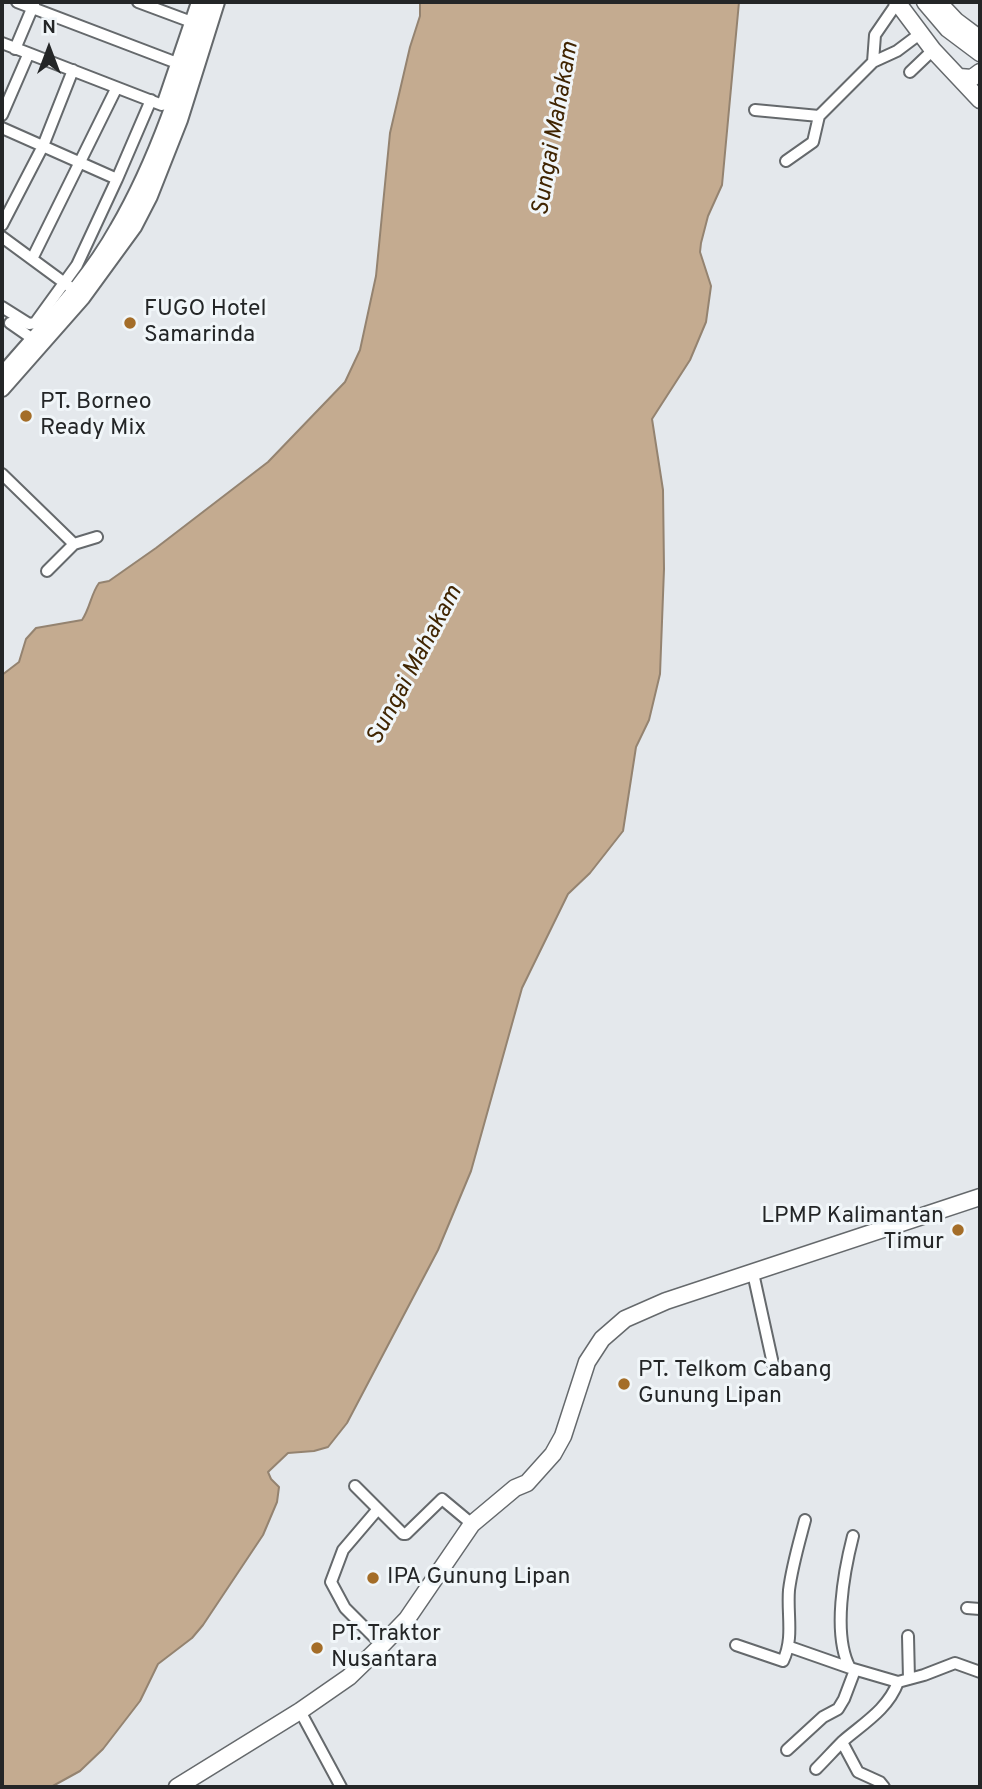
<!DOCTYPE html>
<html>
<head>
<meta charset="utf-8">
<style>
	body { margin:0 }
	#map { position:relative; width:982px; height:1789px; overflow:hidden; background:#e4e8ec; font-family:Overpass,sans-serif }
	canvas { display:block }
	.frame { position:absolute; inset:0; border:4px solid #242627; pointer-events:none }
	.north { position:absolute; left:14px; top:14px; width:70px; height:70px; -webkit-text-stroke:5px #f1f6f9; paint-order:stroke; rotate:0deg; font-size:19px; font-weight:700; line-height:28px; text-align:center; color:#242627 }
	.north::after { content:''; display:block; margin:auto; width:24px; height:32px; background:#242627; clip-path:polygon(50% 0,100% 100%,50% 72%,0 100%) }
</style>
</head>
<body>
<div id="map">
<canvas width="982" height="1789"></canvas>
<div class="frame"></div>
<div class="north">N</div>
</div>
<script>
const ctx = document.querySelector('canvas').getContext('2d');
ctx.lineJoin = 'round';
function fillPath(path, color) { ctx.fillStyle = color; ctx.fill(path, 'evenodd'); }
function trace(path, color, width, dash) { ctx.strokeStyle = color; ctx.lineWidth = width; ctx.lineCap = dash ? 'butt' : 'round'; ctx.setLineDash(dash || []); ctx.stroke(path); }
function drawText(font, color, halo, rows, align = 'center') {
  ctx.font = font + ' Overpass,sans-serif'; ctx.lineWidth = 6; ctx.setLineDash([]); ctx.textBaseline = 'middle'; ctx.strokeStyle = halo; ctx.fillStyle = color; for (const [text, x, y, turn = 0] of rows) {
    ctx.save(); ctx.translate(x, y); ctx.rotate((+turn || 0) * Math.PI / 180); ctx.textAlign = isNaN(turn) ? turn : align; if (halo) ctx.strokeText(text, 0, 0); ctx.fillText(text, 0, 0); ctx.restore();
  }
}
const water = new Path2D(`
	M 420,2 L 739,2 L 722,185 L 708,216 L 701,243 L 700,252 L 711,286 L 706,322 L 690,360 L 652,419 L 663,490 L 664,569 L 660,674 L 649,720 L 636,747 L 623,831 L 590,873 L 568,894 L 522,988 L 471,1171 L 438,1250 L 347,1423 L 328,1447 L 314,1451 L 288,1453 L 268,1472 L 271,1479 L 279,1487 L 277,1502 L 263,1535 L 203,1625 L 192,1638 L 158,1664 L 140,1701 L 103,1749 L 80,1771 L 51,1787 L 2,1787 L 2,675 L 19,662 L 26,639 L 36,628 L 82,620 C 90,608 91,594 99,583 L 109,581 L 156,548 L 268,462 L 345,382 L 360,350 L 376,276 L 390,133 L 410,47 L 420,16 Z`);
fillPath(water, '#c4ab90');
trace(water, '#948370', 2);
const minor = new Path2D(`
	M 17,2 L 177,63
	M 138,2 L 197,24
	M 2,43 L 162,105 L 197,2
	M 15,49 L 34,4
	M 873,62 L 875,35 L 897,3
	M 910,72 L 933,50
	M 755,110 L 819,116 L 813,142 L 786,161
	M 2,115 L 28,55
	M 819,116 L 873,62 L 897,51 L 921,33
	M 2,128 L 117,179 L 77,265 L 35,323 L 29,324 L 2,307
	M 117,179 L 151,100
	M 2,225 L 43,146 L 73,70
	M 2,237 L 70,287
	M 32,259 L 116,89
	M 10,323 L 33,339
	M 2,474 L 74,544
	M 47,571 L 74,544 L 97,537
	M 753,1273 L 773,1364
	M 355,1486 L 403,1534 L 406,1534 L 442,1499 L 472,1524
	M 378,1509 L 343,1550 L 331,1582 L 345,1608 L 382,1645
	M 967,1608 L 980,1609
	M 908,1636 L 909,1679
	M 736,1645 L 783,1661 C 794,1638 787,1615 789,1590 C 792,1566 799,1543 805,1520
	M 790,1647 L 850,1668 L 898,1682 L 924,1675 L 955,1663 L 980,1672
	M 850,1668 C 832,1635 844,1571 853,1536
	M 300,1711 L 341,1787
	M 842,1742 L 858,1772 L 880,1782 L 884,1787
	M 787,1750 L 823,1717 L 838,1709 L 844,1699 L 855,1670
	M 816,1769 C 825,1760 834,1750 843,1741 C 864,1723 888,1709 898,1682`);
const major = new Path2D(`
	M 2,375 C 42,328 87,283 117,229 C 158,159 183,79 207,2
	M 2,389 L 83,297 L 134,227 L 150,196 L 180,120 L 217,2`);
const highway = new Path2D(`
	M 897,2 L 933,50 L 980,100
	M 925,2 L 948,29 L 980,53
	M 938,2 L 956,21 L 980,39
	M 959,77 L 972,78 L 980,72
	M 177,1787 L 300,1711 L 349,1677 L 382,1645 L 407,1619 L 472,1524 L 515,1488 L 527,1483 L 553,1454 L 563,1436 L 587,1362 L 602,1339 L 625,1319 L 666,1301 L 980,1197`);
trace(minor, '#65696c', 14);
trace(major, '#65696c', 18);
trace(highway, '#65696c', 19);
trace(minor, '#fff', 10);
trace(major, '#fff', 14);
trace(highway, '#fff', 16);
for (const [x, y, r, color] of [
	[130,323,7,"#a46d28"],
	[26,416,7,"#a46d28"],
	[958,1230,7,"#a46d28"],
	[624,1384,7,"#a46d28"],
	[373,1578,7,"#a46d28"],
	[317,1648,7,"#a46d28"]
]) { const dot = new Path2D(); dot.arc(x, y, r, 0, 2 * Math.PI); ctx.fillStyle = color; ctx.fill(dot); trace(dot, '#f1f6f9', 2.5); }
drawText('23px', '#242627', '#f1f6f9', [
	["FUGO Hotel",144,310],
	["Samarinda",144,336],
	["PT. Borneo",40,403],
	["Ready Mix",40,429],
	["LPMP Kalimantan",944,1217,"right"],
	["Timur",944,1243,"right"],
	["PT. Telkom Cabang",638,1371],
	["Gunung Lipan",638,1397],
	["IPA Gunung Lipan",387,1578],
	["PT. Traktor",331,1635],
	["Nusantara",331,1661]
], 'left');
drawText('italic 24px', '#402502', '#f1f6f9', [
	["Sungai Mahakam",557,129,-80],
	["Sungai Mahakam",416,666,-62]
]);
</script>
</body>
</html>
